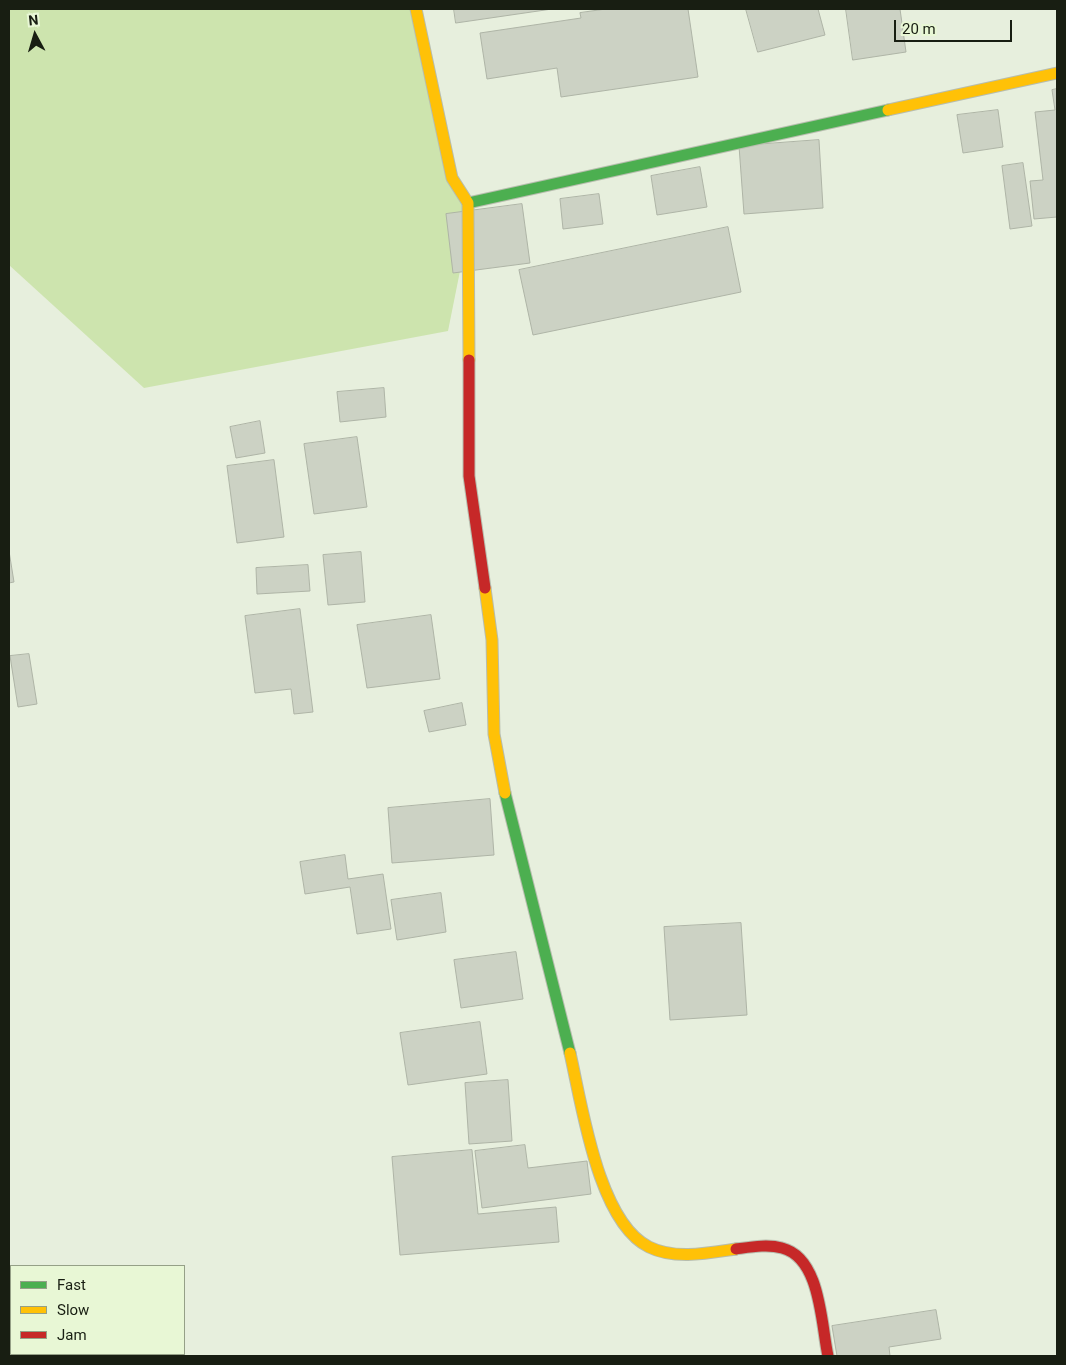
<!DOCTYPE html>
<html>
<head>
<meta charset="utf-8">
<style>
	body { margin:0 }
	#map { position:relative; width:1066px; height:1365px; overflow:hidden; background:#e7efdd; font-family:Roboto,sans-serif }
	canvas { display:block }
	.frame { position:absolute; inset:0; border:10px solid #181e12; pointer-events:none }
	.legend { position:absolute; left:10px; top:1265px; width:175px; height:90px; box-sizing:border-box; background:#e8f7d5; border:1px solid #95a087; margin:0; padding:6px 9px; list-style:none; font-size:15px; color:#181e12 }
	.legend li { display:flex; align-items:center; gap:10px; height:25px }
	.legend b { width:25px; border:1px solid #95a087 }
	.north { position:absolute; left:10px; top:10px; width:50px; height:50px; -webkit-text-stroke:4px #e8f7d5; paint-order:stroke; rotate:354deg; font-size:14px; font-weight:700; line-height:20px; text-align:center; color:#181e12 }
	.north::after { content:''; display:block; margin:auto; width:18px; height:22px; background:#181e12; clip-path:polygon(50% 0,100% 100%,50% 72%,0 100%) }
	.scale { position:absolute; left:894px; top:20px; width:118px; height:22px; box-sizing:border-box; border:2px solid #181e12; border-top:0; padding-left:6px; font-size:15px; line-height:18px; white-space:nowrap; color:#181e12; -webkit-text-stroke:4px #e8f7d5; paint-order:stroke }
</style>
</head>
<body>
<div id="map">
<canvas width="1066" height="1365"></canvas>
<div class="frame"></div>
<ul class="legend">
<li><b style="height:6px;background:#4caf50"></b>Fast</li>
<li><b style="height:6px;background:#ffc107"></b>Slow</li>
<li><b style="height:6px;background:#c62828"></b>Jam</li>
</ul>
<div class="north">N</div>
<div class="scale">20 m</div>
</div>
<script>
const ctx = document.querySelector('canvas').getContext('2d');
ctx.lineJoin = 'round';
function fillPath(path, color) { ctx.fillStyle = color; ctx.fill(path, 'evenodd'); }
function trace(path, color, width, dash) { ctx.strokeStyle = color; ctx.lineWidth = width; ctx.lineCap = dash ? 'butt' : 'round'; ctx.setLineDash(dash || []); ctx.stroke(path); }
fillPath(new Path2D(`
	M 9,9 L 411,9 L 469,226 L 448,331 L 144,388 L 9,265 Z`), '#cde4ae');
const building = new Path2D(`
	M 454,9 L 552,9 L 456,23 Z
	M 606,9 L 688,9 L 698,77 L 561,97 L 557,68 L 487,79 L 480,33 L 581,18 L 580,13 Z
	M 746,9 L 818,9 L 825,35 L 758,52 Z
	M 846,9 L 900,9 L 906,52 L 853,60 Z
	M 1057,89 L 1057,217 L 1034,219 L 1030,181 L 1043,180 L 1035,112 L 1055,110 L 1052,90 Z
	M 998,110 L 1003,147 L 963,153 L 957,115 Z
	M 819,140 L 823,208 L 744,214 L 739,146 Z
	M 1023,163 L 1032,226 L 1010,229 L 1002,166 Z
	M 700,167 L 707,207 L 657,215 L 651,176 Z
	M 599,194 L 603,224 L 563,229 L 560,199 Z
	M 522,204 L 530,263 L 453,273 L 446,214 Z
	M 728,227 L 741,292 L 533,335 L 519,270 Z
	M 384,388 L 386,417 L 340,422 L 337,392 Z
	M 260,421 L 265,453 L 236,458 L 230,427 Z
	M 357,437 L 367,507 L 314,514 L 304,444 Z
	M 274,460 L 284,537 L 237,543 L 227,466 Z
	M 9,551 L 14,582 L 9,583 Z
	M 361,552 L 365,602 L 328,605 L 323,555 Z
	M 308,565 L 310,591 L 257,594 L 256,568 Z
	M 300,609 L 313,712 L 294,714 L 291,689 L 255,693 L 245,616 Z
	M 431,615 L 440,679 L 367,688 L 357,625 Z
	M 29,654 L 37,704 L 18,707 L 10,656 Z
	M 462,703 L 466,725 L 429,732 L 424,711 Z
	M 490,799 L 494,855 L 392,863 L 388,808 Z
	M 345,855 L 348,879 L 383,874 L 391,929 L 357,934 L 350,887 L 305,894 L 300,862 Z
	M 441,893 L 446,932 L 397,940 L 391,900 Z
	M 741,923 L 747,1015 L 670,1020 L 664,927 Z
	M 516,952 L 523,999 L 461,1008 L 454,960 Z
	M 480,1022 L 487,1074 L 408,1085 L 400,1033 Z
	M 508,1080 L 512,1141 L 469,1144 L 465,1083 Z
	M 525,1145 L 528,1168 L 587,1161 L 591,1194 L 482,1208 L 475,1151 Z
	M 472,1150 L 478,1214 L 556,1207 L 559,1242 L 400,1255 L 392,1157 Z
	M 936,1310 L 941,1339 L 889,1347 L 890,1356 L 837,1356 L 832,1326 Z`);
fillPath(building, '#ccd2c4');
trace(building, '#aeb4a6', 1);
const fast = new Path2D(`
	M 468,203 L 888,110
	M 505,793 L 570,1053`);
const slow = new Path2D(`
	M 416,9 L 452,178 L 468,203 L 469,360
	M 888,110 L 1057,73
	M 485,588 L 492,640 L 494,734 L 505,793
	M 570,1053 C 582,1105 598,1222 649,1247 C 675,1260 709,1253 736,1249`);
const jam = new Path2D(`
	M 469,360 L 469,476 L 485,588
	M 736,1249 C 751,1247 768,1244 782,1248 C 821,1258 821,1324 828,1356`);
trace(fast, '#b7bdae', 13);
trace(slow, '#b7bdae', 13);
trace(jam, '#b7bdae', 13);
trace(fast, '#4caf50', 11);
trace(slow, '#ffc107', 11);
trace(jam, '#c62828', 11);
</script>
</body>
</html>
